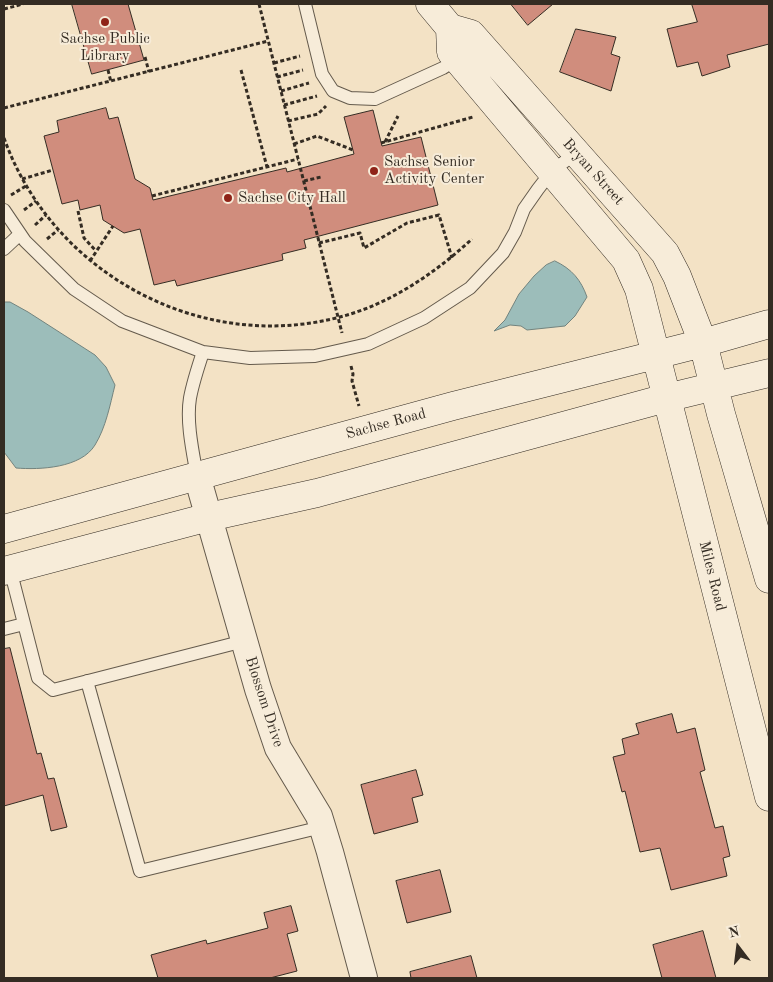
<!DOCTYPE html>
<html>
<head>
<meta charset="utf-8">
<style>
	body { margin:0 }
	#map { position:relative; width:773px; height:982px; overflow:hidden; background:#f3e2c5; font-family:"Old Standard TT",serif }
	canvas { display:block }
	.frame { position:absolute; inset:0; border:5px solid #342c23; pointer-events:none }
	.north { position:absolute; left:713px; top:922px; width:50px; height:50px; -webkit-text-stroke:4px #f7ecd9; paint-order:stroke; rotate:345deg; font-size:14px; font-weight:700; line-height:20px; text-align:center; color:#342c23 }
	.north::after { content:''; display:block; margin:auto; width:18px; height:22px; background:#342c23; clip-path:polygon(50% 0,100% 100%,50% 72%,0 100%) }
</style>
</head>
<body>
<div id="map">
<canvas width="773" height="982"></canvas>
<div class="frame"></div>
<div class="north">N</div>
</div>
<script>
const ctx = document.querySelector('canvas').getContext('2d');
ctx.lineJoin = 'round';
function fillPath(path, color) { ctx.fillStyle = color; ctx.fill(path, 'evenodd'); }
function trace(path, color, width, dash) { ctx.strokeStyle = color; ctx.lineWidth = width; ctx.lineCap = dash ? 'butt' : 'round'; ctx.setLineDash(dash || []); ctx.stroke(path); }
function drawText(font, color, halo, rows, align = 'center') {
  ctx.font = font + ' "Old Standard TT",serif'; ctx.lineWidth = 4; ctx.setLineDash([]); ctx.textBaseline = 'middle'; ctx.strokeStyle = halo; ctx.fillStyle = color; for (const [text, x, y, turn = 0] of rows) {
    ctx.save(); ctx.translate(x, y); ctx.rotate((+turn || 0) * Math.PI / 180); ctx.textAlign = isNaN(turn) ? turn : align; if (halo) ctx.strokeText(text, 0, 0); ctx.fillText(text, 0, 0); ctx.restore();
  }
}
const water = new Path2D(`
	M 555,261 C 572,269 581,280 587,297 L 575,316 L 565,326 L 527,330 L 521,326 L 510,325 L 494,331 L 505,320 L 519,294 L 534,276 L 546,265 Z
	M 4,302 L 10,302 L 28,312 L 95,355 L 106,367 L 115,385 C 110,405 106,427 95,445 C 81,468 40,470 16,468 L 4,452 Z`);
fillPath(water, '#9cbdba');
trace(water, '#72837e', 1);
const building = new Path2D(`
	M 72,4 L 128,4 L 144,60 L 92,74 Z
	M 511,4 L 553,4 L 528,25 Z
	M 692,4 L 769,4 L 769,44 L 727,55 L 730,67 L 702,76 L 698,62 L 677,67 L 667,29 L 697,22 Z
	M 576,29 L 616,37 L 611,54 L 620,57 L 611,91 L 560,72 Z
	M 106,108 L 109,119 L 118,117 L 135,179 L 150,188 L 153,200 L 286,168 L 287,172 L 354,154 L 344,117 L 373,110 L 382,146 L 421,137 L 438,205 L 304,240 L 306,248 L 282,254 L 283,260 L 177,286 L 175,280 L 154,285 L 140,229 L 124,233 L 103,220 L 100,205 L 80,210 L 78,200 L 62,204 L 44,136 L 59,132 L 57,121 Z
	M 10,648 L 37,754 L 41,753 L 48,779 L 54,778 L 67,827 L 51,831 L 43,795 L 4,806 L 4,649 Z
	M 672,714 L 677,733 L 695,728 L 705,770 L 700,772 L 715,828 L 723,826 L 730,856 L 723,858 L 727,876 L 671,890 L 660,848 L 640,852 L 625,791 L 622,792 L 613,757 L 625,754 L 622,739 L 639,734 L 636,724 Z
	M 416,770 L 423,795 L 412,798 L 418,822 L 374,834 L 361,785 Z
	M 440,870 L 451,912 L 407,923 L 396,881 Z
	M 291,906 L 298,931 L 287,934 L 297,971 L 270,978 L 158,978 L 151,955 L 206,940 L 207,944 L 268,928 L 264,913 Z
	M 703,931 L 716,978 L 662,978 L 653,945 Z
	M 471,956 L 477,978 L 411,978 L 410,972 Z`);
fillPath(building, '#d08d7d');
trace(building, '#342c23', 1);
const lane = new Path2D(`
	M 305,4 L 322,74 L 333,91 L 350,98 L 375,99 L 443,68 L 459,58
	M 4,210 L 25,241 L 74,289 L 122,321 L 203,352 L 250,358 L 315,356 L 368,344 L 424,318 L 470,288 L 503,253 L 515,232 L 524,209 L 538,189 L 552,171 L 576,153
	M 4,249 L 20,234
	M 197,476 C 193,453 186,422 190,398 C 193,382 198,367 203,352
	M 10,569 L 38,678 L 53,690 L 244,641
	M 4,629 L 24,624
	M 87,681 L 140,871 L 322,827`);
const street = new Path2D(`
	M 197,476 L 258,689 L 278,748 L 319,816 L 330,852 L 364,978`);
const secondary = new Path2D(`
	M 430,4 L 450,28 L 471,34 L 665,253 L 677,276 L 703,343 L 721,414 L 769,579
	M 450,28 L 451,52 L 626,260 L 639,289 L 769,797
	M 4,529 L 453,406 L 703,343 L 769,324
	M 4,571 L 209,517 L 317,493 L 666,398 L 769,373`);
trace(lane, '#645a4c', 14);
trace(street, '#645a4c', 28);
trace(secondary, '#342c23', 29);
trace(new Path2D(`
	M 259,4 L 342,333
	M 4,9 L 23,4
	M 145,57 L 149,72
	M 274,63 L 300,56
	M 108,70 L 111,82
	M 241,70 L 267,167
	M 277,77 L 303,70
	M 281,91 L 309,83
	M 284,105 L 317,96
	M 4,108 L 268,41
	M 288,121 L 318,114 L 326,106
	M 4,138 C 52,273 200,354 340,317 C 390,304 434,274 472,239
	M 385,142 L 398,116
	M 381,143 L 473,117
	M 294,144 L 317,136 L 353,150
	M 22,179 L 53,170
	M 304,181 L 321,177
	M 11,195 L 26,186
	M 152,196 L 298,159
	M 24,210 L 36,201
	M 78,211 L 84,238 L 96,251
	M 35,225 L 46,215
	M 47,239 L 58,230
	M 319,243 L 360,233 L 364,248 L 407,223 L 439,215 L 452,258
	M 90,261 L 113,226
	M 351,366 L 353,374 L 352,381 L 359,406`), '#342c23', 3, [4, 2.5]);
trace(lane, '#f7ecd9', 12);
trace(street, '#f7ecd9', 26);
trace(secondary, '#f7ecd9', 28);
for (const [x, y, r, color] of [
	[105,22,5,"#8f2418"],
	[374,171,5,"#8f2418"],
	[228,198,5,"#8f2418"]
]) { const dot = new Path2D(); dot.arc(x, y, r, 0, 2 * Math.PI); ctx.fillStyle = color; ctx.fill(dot); trace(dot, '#f7ecd9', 2); }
drawText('15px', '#342c23', '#f7ecd9', [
	["Sachse Public",105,39,"center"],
	["Library",105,56,"center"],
	["Sachse Senior",384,162],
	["Activity Center",384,179],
	["Sachse City Hall",238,198]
], 'left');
drawText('15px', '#342c23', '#f7ecd9', [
	["Bryan Street",593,172,48],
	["Sachse Road",386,424,-15],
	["Miles Road",712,576,76],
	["Blossom Drive",264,702,72]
]);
</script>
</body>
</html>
